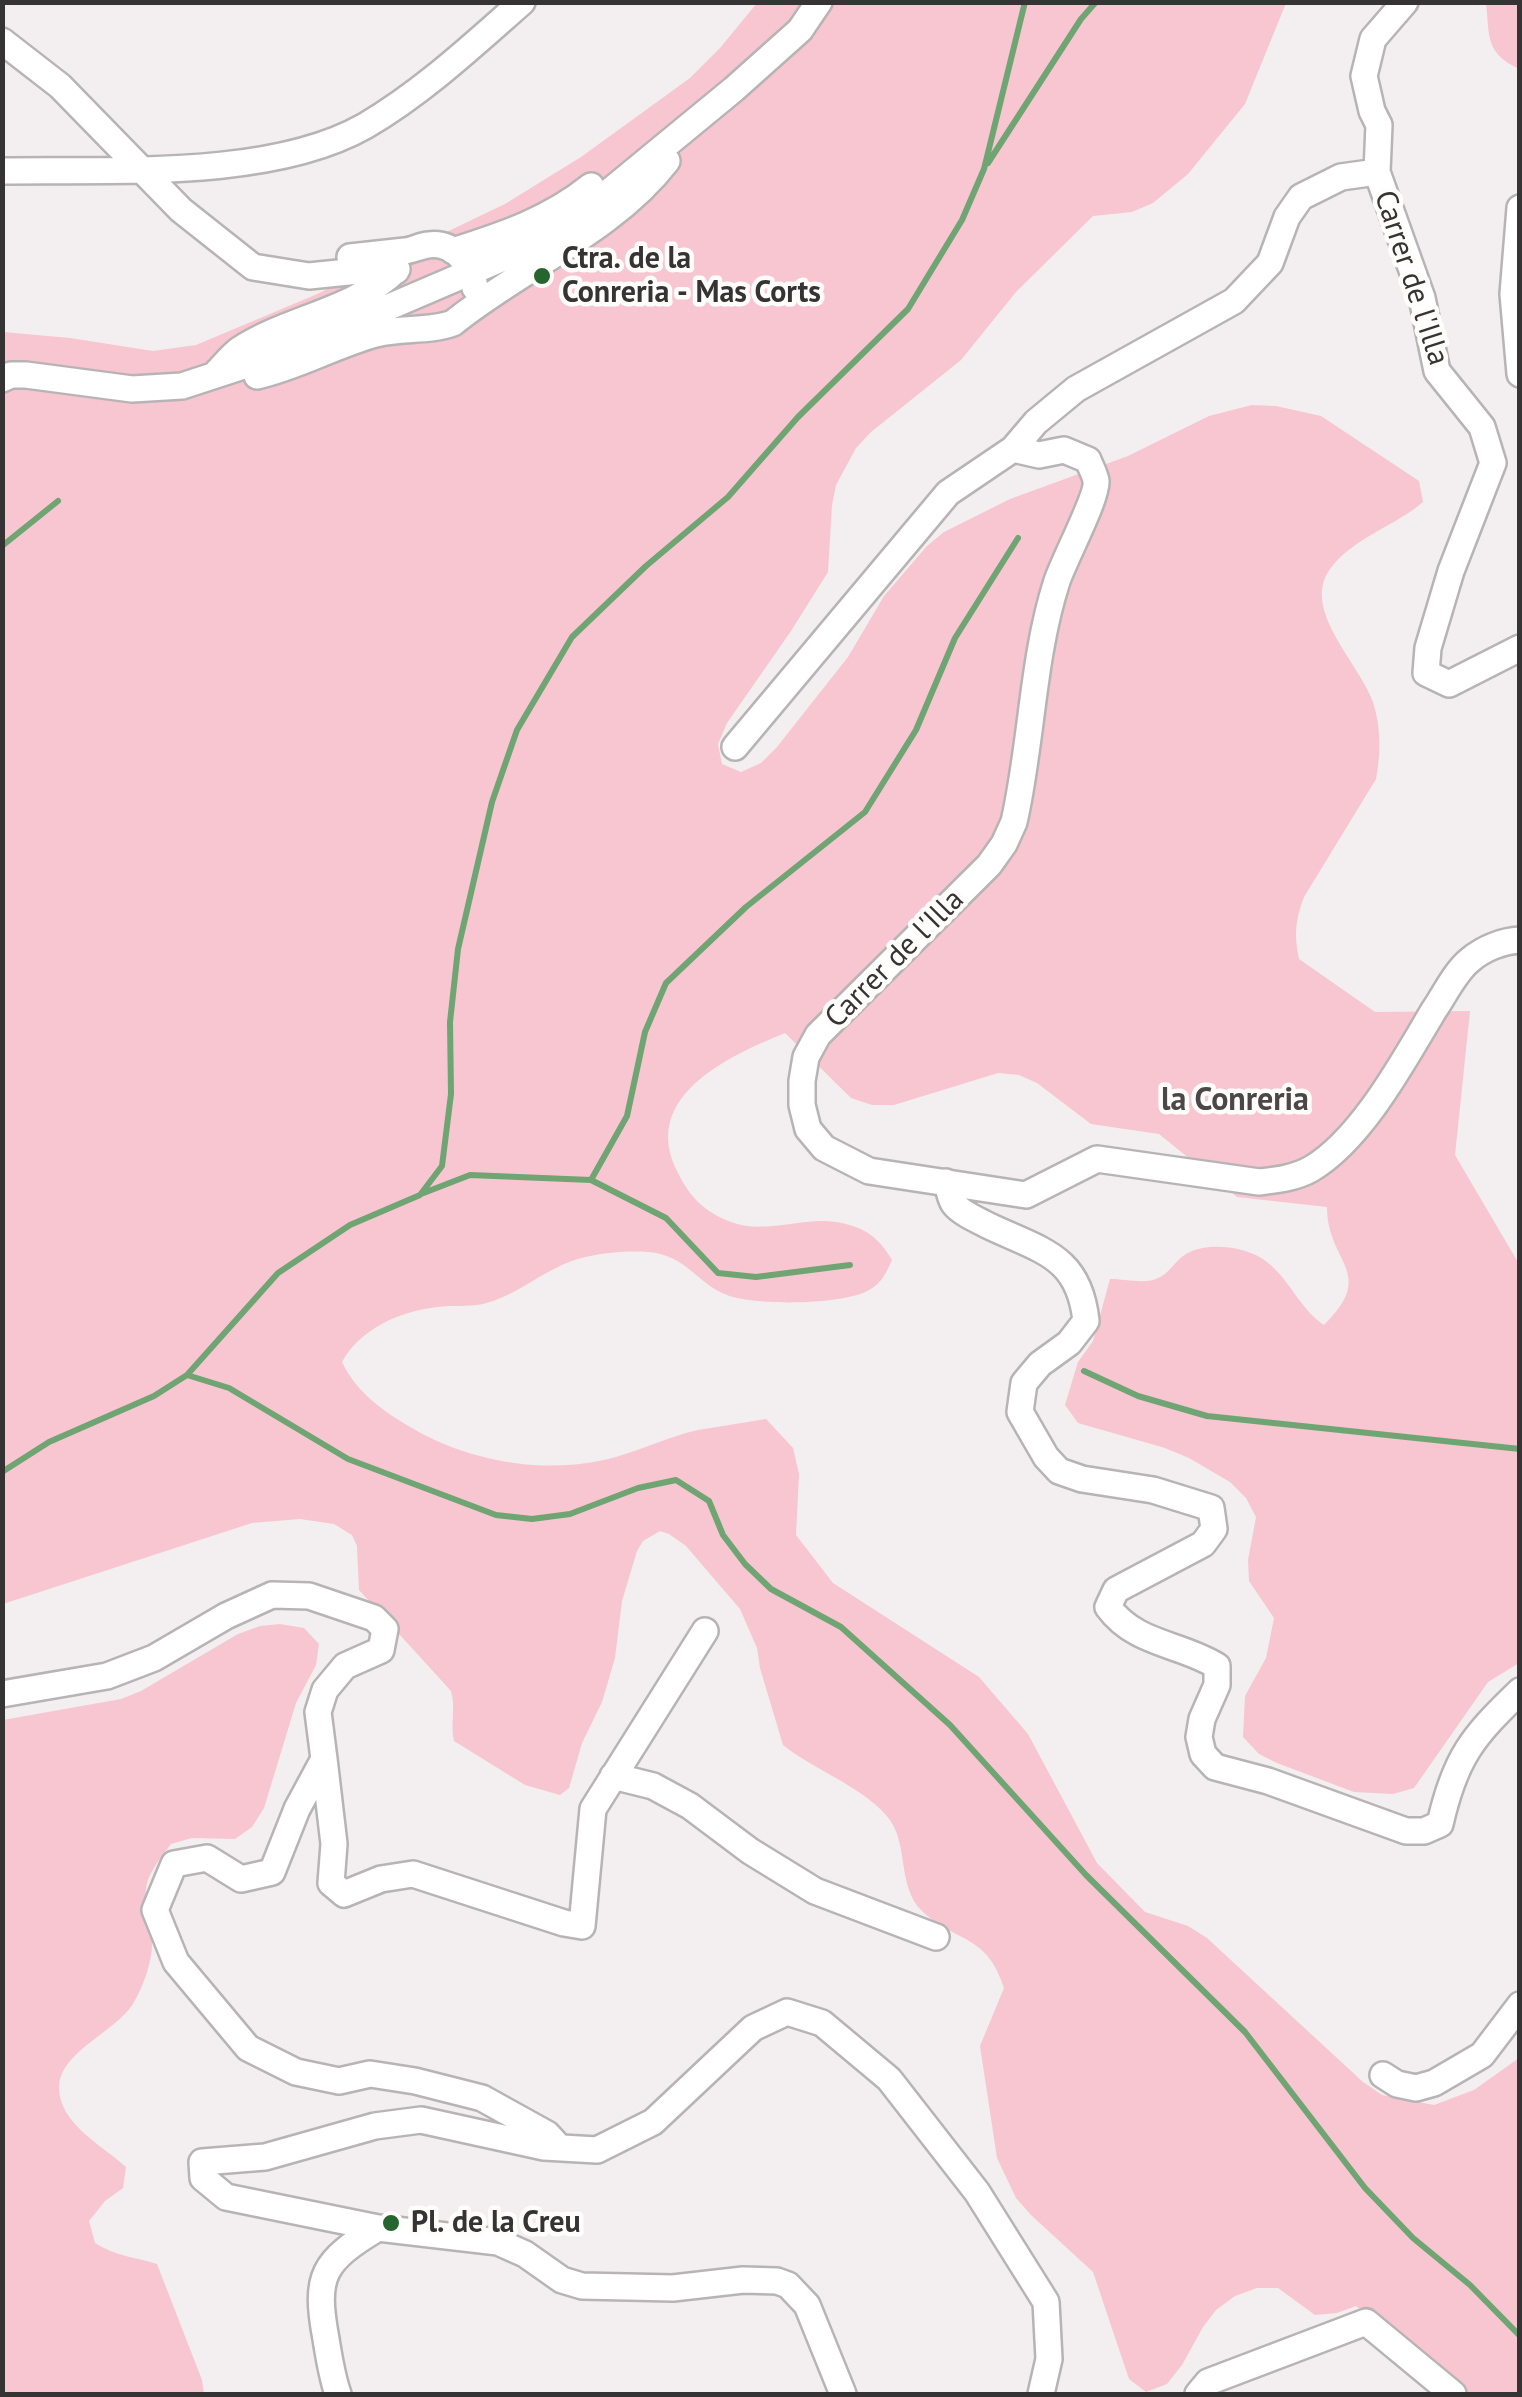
<!DOCTYPE html>
<html>
<head>
<meta charset="utf-8">
<style>
	body { margin:0 }
	#map { position:relative; width:1522px; height:2397px; overflow:hidden; background:#f3eeef; font-family:"PT Sans",sans-serif }
	canvas { display:block }
	.frame { position:absolute; inset:0; border:5px solid #353333; pointer-events:none }
</style>
</head>
<body>
<div id="map">
<canvas width="1522" height="2397"></canvas>
<div class="frame"></div>
</div>
<script>
const ctx = document.querySelector('canvas').getContext('2d');
ctx.lineJoin = 'round';
function fillPath(path, color) { ctx.fillStyle = color; ctx.fill(path, 'evenodd'); }
function trace(path, color, width, dash) { ctx.strokeStyle = color; ctx.lineWidth = width; ctx.lineCap = dash ? 'butt' : 'round'; ctx.setLineDash(dash || []); ctx.stroke(path); }
function drawText(font, color, halo, rows, align = 'center') {
  ctx.font = font + ' "PT Sans",sans-serif'; ctx.lineWidth = 9; ctx.setLineDash([]); ctx.textBaseline = 'middle'; ctx.strokeStyle = halo; ctx.fillStyle = color; for (const [text, x, y, turn = 0] of rows) {
    ctx.save(); ctx.translate(x, y); ctx.rotate((+turn || 0) * Math.PI / 180); ctx.textAlign = isNaN(turn) ? turn : align; if (halo) ctx.strokeText(text, 0, 0); ctx.fillText(text, 0, 0); ctx.restore();
  }
}
fillPath(new Path2D(`
	M 757,3 L 1286,3 L 1245,104 L 1188,174 L 1153,203 L 1132,212 L 1093,216 L 1016,292 L 961,360 L 871,432 L 856,448 L 836,485 L 832,505 L 828,572 L 791,631 L 727,723 L 718,744 L 722,764 L 741,772 L 761,763 L 777,747 L 848,657 L 884,596 L 927,546 L 944,532 L 1010,499 L 1128,456 L 1209,416 L 1252,405 L 1276,406 L 1321,416 L 1419,481 L 1423,502 C 1396,525 1357,537 1334,564 C 1296,606 1358,660 1373,702 C 1381,728 1381,753 1376,779 L 1304,897 C 1295,920 1294,936 1299,959 L 1375,1012 L 1470,1011 L 1455,1155 L 1519,1264 L 1519,1663 L 1488,1682 L 1414,1788 L 1393,1794 L 1354,1792 L 1277,1763 L 1259,1754 L 1243,1737 L 1245,1696 L 1266,1658 L 1274,1618 L 1249,1581 L 1248,1560 L 1256,1517 L 1246,1498 L 1230,1482 L 1189,1458 L 1165,1448 L 1078,1423 L 1065,1405 L 1078,1362 L 1093,1341 L 1110,1279 C 1124,1279 1144,1284 1156,1279 C 1170,1274 1174,1261 1186,1254 C 1208,1241 1248,1247 1267,1262 C 1290,1280 1299,1308 1324,1325 C 1378,1272 1327,1264 1327,1207 L 1237,1197 L 1159,1134 L 1091,1124 L 1037,1083 L 1019,1075 L 998,1073 L 894,1105 L 872,1105 L 851,1098 L 785,1033 C 729,1056 640,1096 677,1171 C 689,1196 704,1212 731,1222 C 769,1236 808,1213 846,1224 C 869,1230 880,1240 892,1260 C 886,1273 882,1283 869,1290 C 844,1305 755,1306 727,1295 C 697,1284 687,1255 648,1252 C 621,1250 582,1254 558,1267 C 533,1279 511,1297 483,1304 C 468,1307 452,1305 437,1307 C 400,1311 360,1329 342,1362 C 356,1392 384,1412 412,1428 C 468,1461 540,1474 604,1460 C 636,1453 666,1437 698,1430 C 721,1426 744,1423 766,1419 L 793,1448 L 799,1474 L 796,1535 L 833,1583 L 979,1677 L 1028,1734 L 1097,1863 L 1145,1912 L 1188,1926 L 1207,1938 L 1363,2082 L 1382,2095 L 1434,2105 L 1474,2090 L 1519,2058 L 1519,2394 L 1471,2394 L 1356,2306 L 1337,2313 L 1315,2315 L 1278,2288 L 1257,2288 L 1235,2296 L 1216,2310 L 1203,2327 L 1182,2365 L 1167,2384 L 1146,2392 L 1129,2379 L 1093,2272 L 1031,2215 L 1016,2198 L 997,2158 L 980,2046 L 1004,1988 C 987,1934 957,1943 923,1912 C 895,1886 911,1841 885,1814 C 860,1786 813,1769 783,1745 L 760,1668 L 757,1648 L 740,1609 L 686,1546 L 669,1534 L 660,1531 L 643,1541 L 637,1551 L 622,1601 L 615,1658 L 602,1702 L 582,1743 L 569,1788 L 560,1795 L 525,1785 L 454,1741 C 450,1724 456,1708 451,1691 L 359,1590 L 357,1546 L 352,1535 L 334,1524 L 300,1519 L 252,1523 L 3,1604 L 3,332 L 70,338 L 153,351 L 196,345 L 315,295 L 505,204 L 581,157 L 690,78 L 720,48 Z
	M 1486,3 L 1519,3 L 1519,69 C 1484,52 1490,36 1486,3 Z
	M 280,1624 L 304,1628 L 319,1644 L 316,1665 L 296,1703 L 264,1808 L 252,1827 L 235,1839 L 192,1838 L 171,1844 C 162,1856 151,1869 147,1883 C 142,1905 152,1923 152,1944 C 152,1962 143,1987 134,2002 C 118,2031 60,2051 59,2087 C 59,2124 102,2145 126,2167 L 123,2188 L 105,2201 L 89,2221 L 95,2243 C 115,2256 134,2257 157,2264 L 202,2380 L 204,2394 L 3,2394 L 3,1720 L 121,1699 L 141,1691 L 238,1634 L 260,1626 Z`), '#f7c6d1');
trace(new Path2D(`
	M 988,163 L 1081,19 L 1096,2
	M 2,546 L 58,501
	M 591,1180 L 666,1218 L 718,1273 L 756,1277 L 850,1265
	M 421,1194 L 470,1175 L 591,1180 L 627,1116 L 645,1032 L 666,983 L 746,907 L 865,812 L 916,730 L 955,638 L 1018,538
	M 1084,1371 L 1138,1396 L 1207,1416 L 1520,1449
	M 187,1375 L 229,1388 L 348,1459 L 496,1515 L 532,1519 L 570,1514 L 638,1488 L 676,1480 L 709,1501 L 723,1535 L 745,1564 L 771,1589 L 841,1627 L 950,1725 L 1086,1875 L 1245,2032 L 1365,2188 L 1413,2238 L 1470,2285 L 1520,2336
	M 2,1472 L 49,1442 L 154,1396 L 187,1375 L 278,1273 L 350,1225 L 420,1195 L 442,1166 L 451,1094 L 450,1022 L 458,949 L 492,802 L 517,730 L 572,637 L 646,566 L 728,497 L 798,417 L 908,309 L 962,220 L 984,169 L 1025,2`), '#6fa473', 6);
const minor = new Path2D(`
	M 1405,2 L 1373,39 L 1364,76 L 1372,111 L 1379,125 L 1377,172 L 1422,298 L 1437,371 L 1482,427 L 1493,463 L 1451,571 L 1428,648 L 1426,673 L 1449,684 L 1520,648
	M 2,41 L 60,86 L 181,210 L 253,267 L 309,276 L 358,271 L 396,271
	M 2,171 C 110,169 270,180 365,126 C 423,92 472,46 522,2
	M 1520,208 L 1513,294 L 1520,374
	M 453,251 C 503,235 549,220 591,186
	M 350,257 C 369,255 387,253 405,251 C 413,250 420,246 428,245 C 454,241 472,265 475,288
	M 217,372 C 224,365 231,356 239,350 C 289,317 353,312 397,269
	M 257,376 C 298,367 335,345 376,334 C 401,327 429,332 453,323 C 522,267 612,232 667,161
	M 2,379 L 11,375 L 26,375 L 132,389 L 182,386 L 277,355 L 536,244 L 576,219 L 734,89 L 800,30 L 819,2
	M 1013,449 L 1039,455 L 1064,450 L 1088,460 C 1090,466 1095,474 1096,481 C 1098,496 1064,560 1057,581 C 1032,658 1032,743 1014,822 L 1004,844 L 989,865 L 818,1035 L 806,1057 L 802,1081 L 802,1105 L 808,1129 L 824,1148 L 869,1171 L 1026,1195 L 1097,1159 L 1259,1182 C 1277,1180 1295,1178 1311,1169 C 1362,1139 1404,1060 1434,1010 C 1445,994 1455,972 1470,960 C 1484,948 1503,941 1520,940
	M 735,747 L 948,493 L 1013,449 L 1036,422 L 1076,389 L 1234,301 L 1270,263 L 1287,217 L 1301,197 L 1341,177 L 1377,172
	M 946,1182 C 949,1188 950,1199 954,1204 C 961,1213 978,1220 987,1225 C 1041,1251 1079,1255 1086,1321 L 1069,1343 L 1040,1364 L 1024,1383 L 1020,1412 L 1046,1457 L 1059,1471 L 1082,1479 L 1153,1490 L 1211,1508 L 1214,1529 L 1203,1544 L 1116,1590 L 1108,1607 C 1136,1645 1180,1643 1217,1666 L 1217,1685 L 1202,1719 L 1199,1737 L 1203,1754 L 1215,1767 L 1268,1781 L 1406,1831 L 1424,1831 L 1440,1824 C 1455,1758 1472,1737 1520,1691
	M 2,1694 L 107,1676 L 154,1658 L 226,1616 L 272,1595 L 309,1596 L 374,1618 L 385,1629 L 381,1650 L 345,1666 L 325,1690 L 318,1712 L 324,1759 L 297,1809 L 272,1872 L 241,1879 L 207,1858 L 174,1864 L 155,1910 L 176,1962 L 248,2048 L 296,2072 L 339,2081 L 370,2074 L 415,2081 L 482,2098 L 547,2134 L 559,2147
	M 324,1759 L 334,1844 L 331,1883 L 344,1894 L 381,1879 L 413,1874 L 564,1923 L 582,1926 L 593,1809 L 705,1631
	M 613,1776 L 653,1786 L 690,1806 L 750,1851 L 815,1891 L 936,1937
	M 1383,2075 L 1397,2084 L 1416,2088 L 1434,2083 L 1482,2055 L 1520,2005
	M 338,2394 C 332,2377 329,2358 326,2339 C 314,2275 323,2261 378,2228
	M 843,2394 L 807,2305 L 788,2285 L 777,2281 L 743,2280 L 673,2288 L 582,2286 L 562,2280 L 525,2254 L 498,2242 L 378,2228 L 226,2197 L 203,2178 L 202,2162 L 265,2157 L 375,2126 L 421,2120 L 544,2147 L 597,2150 L 653,2122 L 753,2028 L 787,2012 L 822,2023 L 889,2079 L 977,2192 L 1046,2302 L 1049,2359 L 1041,2394
	M 1198,2394 L 1208,2382 L 1366,2322 L 1453,2394`);
trace(minor, '#b8b4b5', 30);
trace(minor, '#fff', 25);
for (const [x, y, r, color] of [
	[542,276,10,"#26652f"],
	[391,2223,10,"#26652f"]
]) { const dot = new Path2D(); dot.arc(x, y, r, 0, 2 * Math.PI); ctx.fillStyle = color; ctx.fill(dot); trace(dot, '#fffcfc', 4); }
drawText('bold 30px', '#353333', '#fffcfc', [
	["Ctra. de la",562,259],
	["Conreria - Mas Corts",562,293],
	["Pl. de la Creu",411,2223]
], 'left');
drawText('30px', '#353333', '#fffcfc', [
	["Carrer de l'Illa",1411,278,72],
	["Carrer de l'Illa",895,959,-45]
]);
drawText('bold 32px', '#4b4748', '#fffcfc', [
	["la Conreria",1235,1101]
]);
</script>
</body>
</html>
